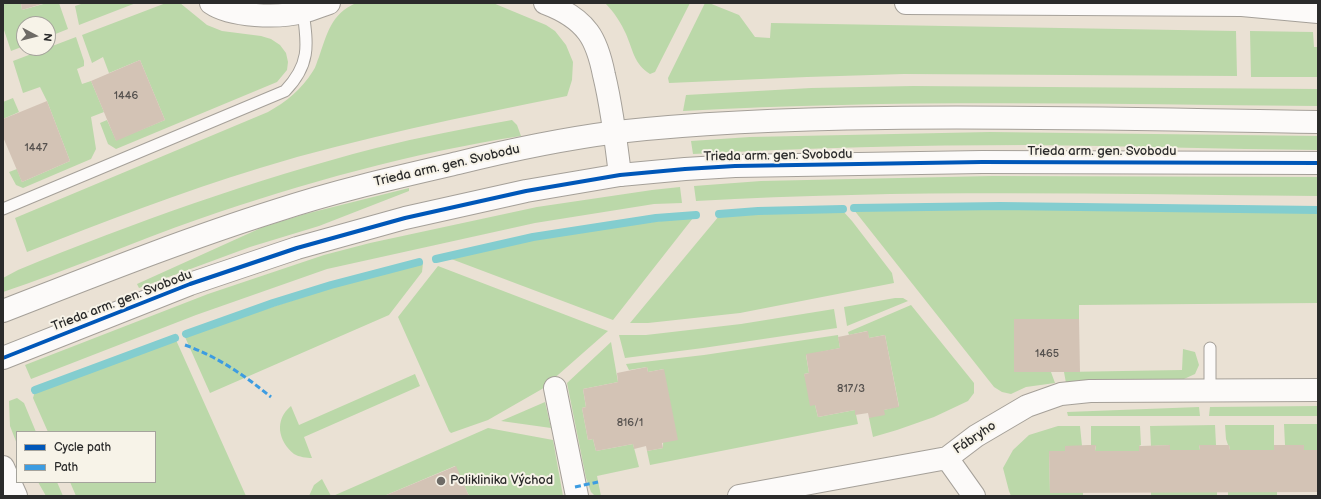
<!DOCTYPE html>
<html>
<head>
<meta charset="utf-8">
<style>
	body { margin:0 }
	#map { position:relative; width:1321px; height:499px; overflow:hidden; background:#eae1d4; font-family:"Balsamiq Sans",sans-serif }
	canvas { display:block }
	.frame { position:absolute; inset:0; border:4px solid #2b2b2b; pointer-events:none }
	.legend { position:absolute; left:16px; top:431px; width:140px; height:52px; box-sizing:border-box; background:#f7f3e8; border:1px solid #a5a39c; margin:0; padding:5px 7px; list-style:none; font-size:12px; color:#2b2b2b }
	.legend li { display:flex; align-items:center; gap:8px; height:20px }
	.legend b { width:20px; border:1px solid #a5a39c }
	.north { position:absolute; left:16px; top:16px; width:40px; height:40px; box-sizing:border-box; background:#f7f3e8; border:1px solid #a5a39c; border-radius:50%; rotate:97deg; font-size:11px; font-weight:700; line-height:16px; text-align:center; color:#2b2b2b }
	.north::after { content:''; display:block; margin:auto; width:14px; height:18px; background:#6e6b66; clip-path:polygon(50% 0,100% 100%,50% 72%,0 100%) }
</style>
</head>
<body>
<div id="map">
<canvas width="1321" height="499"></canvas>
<div class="frame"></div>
<ul class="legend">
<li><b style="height:5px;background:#0057b8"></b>Cycle path</li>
<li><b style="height:5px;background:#3d9ce1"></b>Path</li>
</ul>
<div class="north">N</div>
</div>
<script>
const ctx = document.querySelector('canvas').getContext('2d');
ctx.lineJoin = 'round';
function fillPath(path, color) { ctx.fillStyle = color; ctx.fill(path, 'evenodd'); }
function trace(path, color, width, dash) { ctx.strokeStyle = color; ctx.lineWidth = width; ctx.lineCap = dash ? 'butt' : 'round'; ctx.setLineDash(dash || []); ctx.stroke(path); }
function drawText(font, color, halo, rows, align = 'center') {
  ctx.font = font + ' "Balsamiq Sans",sans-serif'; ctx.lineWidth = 4; ctx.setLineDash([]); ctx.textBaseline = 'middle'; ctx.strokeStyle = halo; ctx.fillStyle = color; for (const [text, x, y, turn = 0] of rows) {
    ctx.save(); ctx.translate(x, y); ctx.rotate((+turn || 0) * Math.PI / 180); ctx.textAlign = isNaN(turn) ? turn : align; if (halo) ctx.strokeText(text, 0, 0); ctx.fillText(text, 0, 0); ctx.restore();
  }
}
fillPath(new Path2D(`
	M 3,3 L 21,3 L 22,10 L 47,3 L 59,3 L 68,29 L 48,37 L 48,24 L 24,24 L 24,46 L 11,51 L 3,27 Z
	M 84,3 L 136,3 L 79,25 L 75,6 Z
	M 166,3 L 180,3 L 207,25 L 222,31 L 261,36 L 271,39 L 280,45 L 286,53 L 288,62 L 287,70 L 277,82 L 116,149 L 108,144 L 100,123 L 107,120 L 116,140 L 165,120 L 140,60 L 109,73 L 103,57 L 92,63 L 82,35 Z
	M 356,3 L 493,3 L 546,25 L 555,31 L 566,45 L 573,62 L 572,80 L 567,96 C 464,117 361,137 260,168 C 181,192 104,222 27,252 L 15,218 L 268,112 C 286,102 302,89 313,71 C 316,67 317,61 319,57 C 327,34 331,14 356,3 Z
	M 605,3 L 690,3 L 655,72 L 650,74 C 634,64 633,50 626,34 C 621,23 614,12 605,3 Z
	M 705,3 L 709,3 L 739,15 L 755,37 L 770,38 L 771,23 L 1236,31 L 1237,76 L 904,74 L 807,77 L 669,83 L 668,78 Z
	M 1250,31 L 1313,32 L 1314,47 L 1318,47 L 1318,77 L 1251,77 Z
	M 76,37 L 84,61 L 84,66 L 77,69 L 82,84 L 91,81 L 104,112 L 91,117 L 96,149 L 91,159 L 23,188 L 16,185 L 9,172 L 17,169 L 22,182 L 70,161 L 47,101 L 40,87 L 23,93 L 13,61 Z
	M 913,86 L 1318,89 L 1318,106 C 1106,104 894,99 683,111 L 686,95 L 811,88 Z
	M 13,98 L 19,112 L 3,119 L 3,102 Z
	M 512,120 L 517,125 L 521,136 C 411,153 303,183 199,219 C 133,242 69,270 3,292 L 3,278 L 18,270 C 135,222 253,180 376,148 C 421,137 466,128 512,120 Z
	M 990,132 L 1318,136 L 1318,150 C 1222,149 1125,146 1029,145 C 917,145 805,148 693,154 L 691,141 L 750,137 Z
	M 992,176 L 1318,177 L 1318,196 C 1110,194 903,189 696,201 L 694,186 L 761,181 Z
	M 680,187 L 682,203 L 654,204 L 535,223 L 327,269 L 196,315 L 31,379 L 25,365 L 208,294 L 324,255 L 370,243 L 537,207 L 652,190 Z
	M 409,188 L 409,191 L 319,226 L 250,247 L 139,288 L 137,284 L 263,227 L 305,214 Z
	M 1000,208 L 1318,213 L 1318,303 L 1079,305 L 1079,319 L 1015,319 L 1014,372 L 1051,372 L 1055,383 L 1026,387 L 1011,394 L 1002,392 L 994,387 L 854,210 Z
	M 842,210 L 852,221 L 892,273 L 894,283 L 740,313 L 648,323 L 630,323 L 719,216 Z
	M 693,218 L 613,320 L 446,257 C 527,241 609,225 693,218 Z
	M 423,263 L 422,272 L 389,315 L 210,393 L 185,337 C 264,309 342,283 423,263 Z
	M 438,266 L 592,325 L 608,331 L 542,389 L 488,420 L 451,433 L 449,431 L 398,317 Z
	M 895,298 L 903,298 L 908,301 L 847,326 L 844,307 Z
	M 911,305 L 974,383 L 974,393 L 968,401 L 934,417 L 897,430 L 873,437 L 869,418 L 884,410 L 899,406 L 885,335 L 869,338 L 867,331 L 849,335 L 848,332 Z
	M 834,309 L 837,328 L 703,348 L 625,358 L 619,335 L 646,335 L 741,324 Z
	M 838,335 L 840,348 L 806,355 L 809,373 L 804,374 L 815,405 L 818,417 L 855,410 L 858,424 L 650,465 L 647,451 L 663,448 L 664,369 L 648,372 L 647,367 L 629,370 L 626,364 L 704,355 Z
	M 176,340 L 246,496 L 76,496 L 70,482 L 155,482 L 155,432 L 48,432 L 33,398 L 35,391 Z
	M 611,342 L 618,382 L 583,389 L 586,407 L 582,408 L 588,440 L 593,439 L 596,451 L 633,444 L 639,467 L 597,476 L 601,496 L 595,496 L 591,492 L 586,478 L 567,383 Z
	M 1183,349 L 1195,352 L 1199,365 L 1195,374 L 1184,379 L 1149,379 L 1066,383 L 1064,372 L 1182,370 Z
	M 415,374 L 420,386 L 304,437 L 312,458 C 307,458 299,457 294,454 C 278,441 274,420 291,406 L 299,425 Z
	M 17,398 L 24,403 L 36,432 L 17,432 L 17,444 L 10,426 L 9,401 Z
	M 545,402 L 551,428 L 501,421 Z
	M 1318,406 L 1318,416 L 1209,416 L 1210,407 Z
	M 1199,407 L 1200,416 L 1068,416 L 1067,412 Z
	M 1284,424 L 1318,424 L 1318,450 L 1304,450 L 1285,445 Z
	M 1215,425 L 1216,445 L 1199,445 L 1200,450 L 1170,450 L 1169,445 L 1151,446 L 1150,426 Z
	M 1225,425 L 1274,425 L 1274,450 L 1230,450 L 1229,445 L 1228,445 L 1226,439 Z
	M 1058,426 L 1080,426 L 1082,446 L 1065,446 L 1065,451 L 1049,451 L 1050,492 L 1083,492 L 1083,496 L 1011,496 L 1009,491 L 1003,468 L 1013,450 L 1029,435 Z
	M 1091,426 L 1140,426 L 1141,445 L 1139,446 L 1139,451 L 1095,451 L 1096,446 L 1091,446 Z
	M 488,428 L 553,440 L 563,496 L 469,496 L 455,466 L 384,496 L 333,496 Z
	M 322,479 L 331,496 L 309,496 L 314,485 Z
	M 38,482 L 57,482 L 63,496 L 46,496 Z
	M 1151,492 L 1217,492 L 1217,496 L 1151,496 Z
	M 1228,492 L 1277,492 L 1277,496 L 1228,496 Z`), '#bbd8a9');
trace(new Path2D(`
	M 854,208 L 1000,206 L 1318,210
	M 719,214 L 758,211 L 843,209
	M 436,259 L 533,237 L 656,218 L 696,215
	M 186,334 L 273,303 L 331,285 L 419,262
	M 35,390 L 175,338`), '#83cdcf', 8);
fillPath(new Path2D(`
	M 21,3 L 45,3 L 22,10 Z
	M 140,60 L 165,120 L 116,141 L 91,81 Z
	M 47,101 L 70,161 L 22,182 L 3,137 L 3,119 Z
	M 1014,319 L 1079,319 L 1080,372 L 1014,372 Z
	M 868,331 L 869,338 L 885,335 L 899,407 L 884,410 L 885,415 L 869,418 L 868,413 L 855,415 L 855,410 L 818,417 L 815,405 L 810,406 L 804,374 L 809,373 L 806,354 L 840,348 L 838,337 Z
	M 647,367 L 648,372 L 664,369 L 678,440 L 662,443 L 663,448 L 647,451 L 646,446 L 634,449 L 633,444 L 596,451 L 593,439 L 588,440 L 582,408 L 586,407 L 583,389 L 618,382 L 617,373 Z
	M 1088,445 L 1096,445 L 1095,451 L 1139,451 L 1139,446 L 1141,446 L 1170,445 L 1170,450 L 1200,450 L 1199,445 L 1229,445 L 1230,450 L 1274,450 L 1274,445 L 1304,445 L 1304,450 L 1318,450 L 1318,492 L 1050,493 L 1049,451 L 1065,451 L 1065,446 Z
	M 456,466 L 469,496 L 384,496 Z`), '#d3c3b5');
const service = new Path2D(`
	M 3,209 L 285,91 C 310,65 308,46 303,12
	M 1210,390 L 1210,348`);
const minor = new Path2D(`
	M 211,3 C 231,17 279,18 302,12 C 311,10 320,6 329,3
	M 545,3 C 561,9 577,17 588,32 C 597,44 601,60 604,75 C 612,108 616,141 620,175
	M 906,3 L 1242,5 L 1318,12
	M 555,388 L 577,496
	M 947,458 L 974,496
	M 3,467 L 16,496
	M 739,496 L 947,458 L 976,436 L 1027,406 L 1061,394 L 1090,391 L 1318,390`);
const tertiary = new Path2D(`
	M 3,311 C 93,276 183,240 275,211 C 335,191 397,177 458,163 C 510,150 563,139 617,132 C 706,122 796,119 886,118 C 1030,116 1174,120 1318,122
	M 3,358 L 190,284 L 297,248 L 405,218 L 526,191 L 620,175 L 685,169 L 735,166 L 982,162 L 1318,163`);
trace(service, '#a5a099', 13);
trace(minor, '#a5a099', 24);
trace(tertiary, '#a5a099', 24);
trace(service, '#fcfaf9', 11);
trace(minor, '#fcfaf9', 22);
trace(tertiary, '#fcfaf9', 22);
trace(new Path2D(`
	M 185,345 C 218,357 244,375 271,397
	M 575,487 L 598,482`), '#3d9ce1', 3, [6, 3]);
trace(new Path2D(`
	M 3,358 L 190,284 L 297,248 L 405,218 L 526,191 L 620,175 L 685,169 L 735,166 L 982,162 L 1318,163`), '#0057b8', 4);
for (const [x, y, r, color] of [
	[441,481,5,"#6e6b66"]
]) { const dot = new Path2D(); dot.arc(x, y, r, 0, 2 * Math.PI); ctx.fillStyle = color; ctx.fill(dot); trace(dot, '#f7f3e8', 1.5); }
drawText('11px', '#55514e', null, [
	["1446",126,96],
	["1447",36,148],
	["1465",1047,354],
	["817/3",851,389],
	["816/1",630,423]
]);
drawText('13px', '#2b2b2b', '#f7f3e8', [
	["Trieda arm. gen. Svobodu",1102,152],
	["Trieda arm. gen. Svobodu",778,156,-1],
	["Trieda arm. gen. Svobodu",447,166,-13],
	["Trieda arm. gen. Svobodu",122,301,-21],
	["Fábryho",975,438,-34]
]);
drawText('13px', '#2b2b2b', '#f7f3e8', [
	["Poliklinika Východ",450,481]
], 'left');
</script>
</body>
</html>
